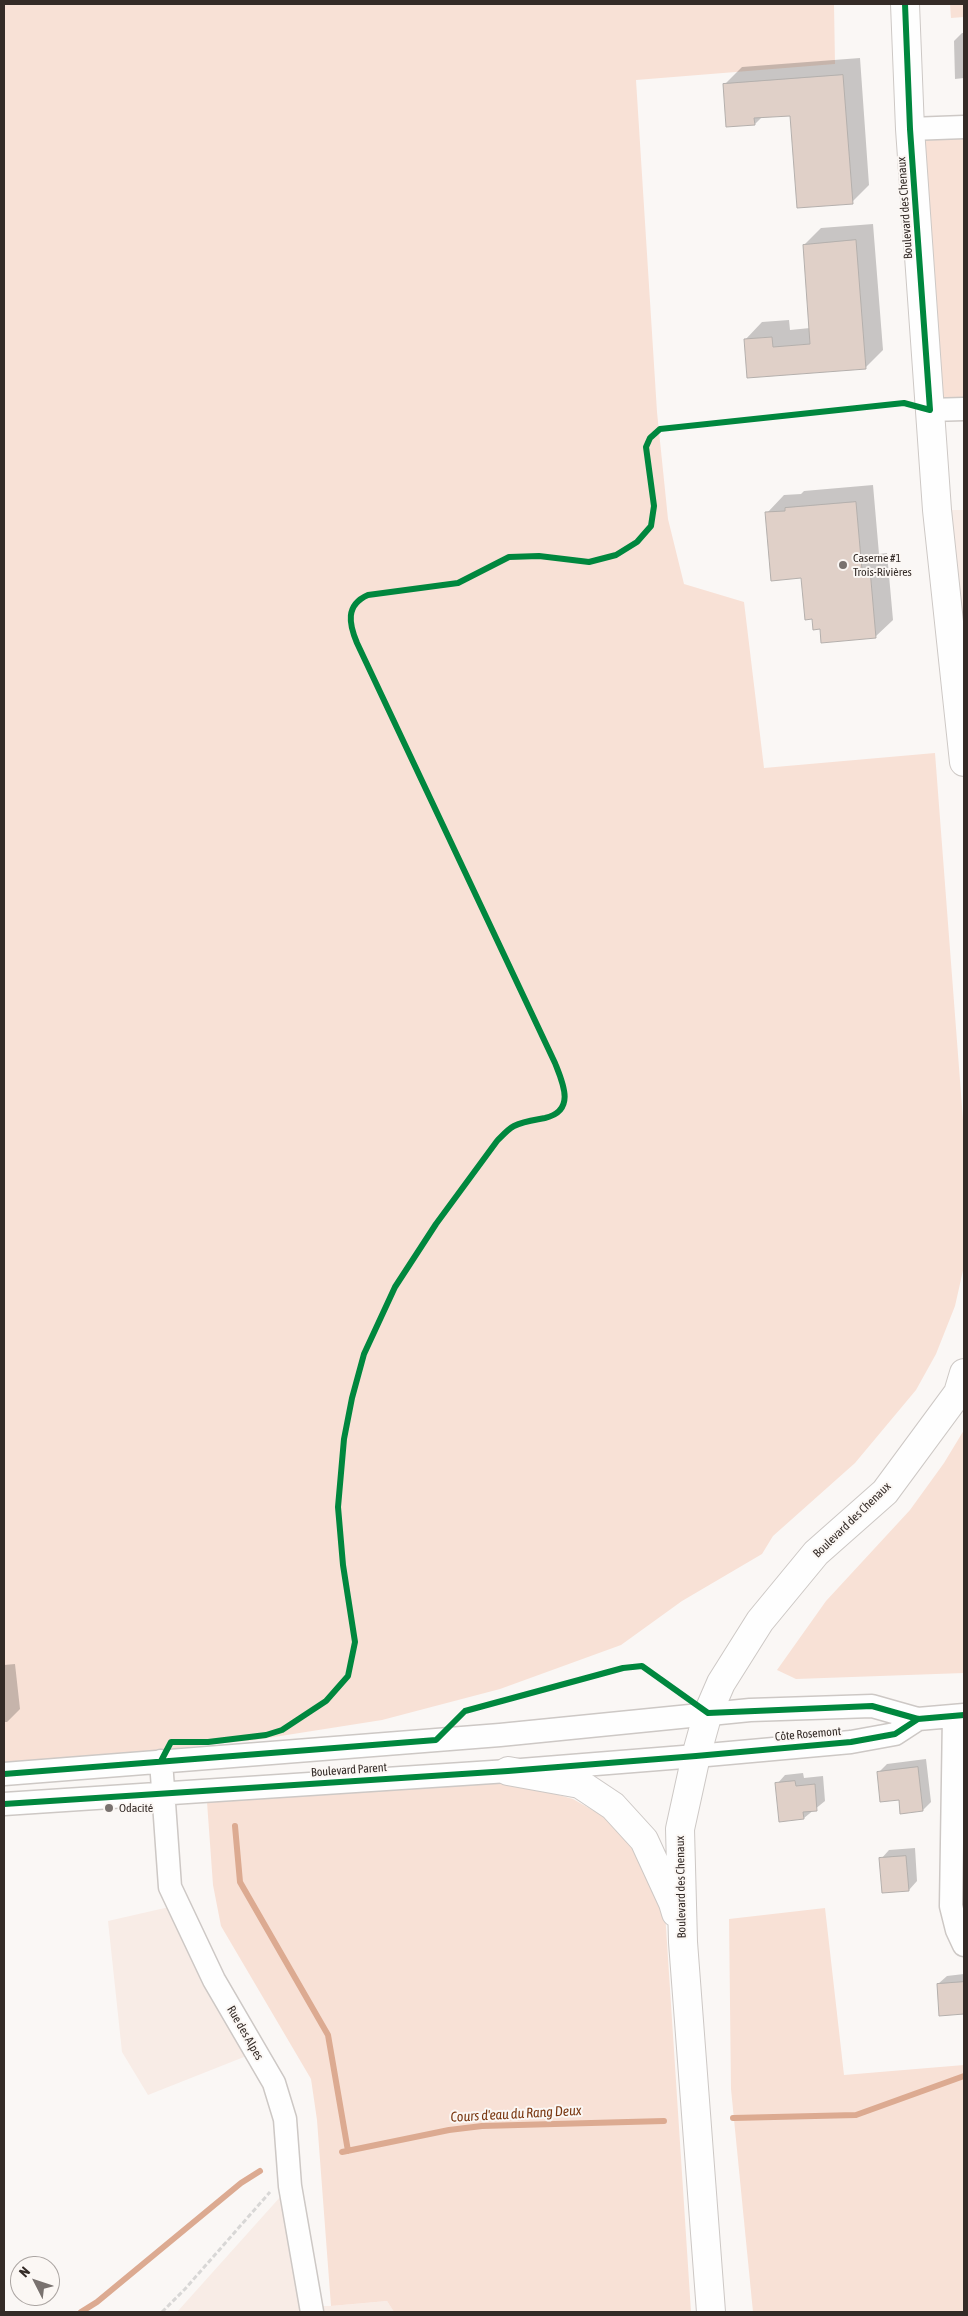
<!DOCTYPE html>
<html>
<head>
<meta charset="utf-8">
<style>
	body { margin:0 }
	#map { position:relative; width:968px; height:2316px; overflow:hidden; background:#faf7f5; font-family:"Asap Condensed",sans-serif }
	canvas { display:block }
	.frame { position:absolute; inset:0; border:5px solid #342b27; pointer-events:none }
	.north { position:absolute; left:10px; top:2256px; width:50px; height:50px; box-sizing:border-box; background:#fbf7f4; border:1px solid #aba5a2; border-radius:50%; rotate:311deg; font-size:14px; font-weight:700; line-height:20px; text-align:center; color:#342b27 }
	.north::after { content:''; display:block; margin:auto; width:18px; height:22px; background:#79726f; clip-path:polygon(50% 0,100% 100%,50% 72%,0 100%) }
</style>
</head>
<body>
<div id="map">
<canvas width="968" height="2316"></canvas>
<div class="frame"></div>
<div class="north">N</div>
</div>
<script>
const ctx = document.querySelector('canvas').getContext('2d');
ctx.lineJoin = 'round';
function fillPath(path, color) { ctx.fillStyle = color; ctx.fill(path, 'evenodd'); }
function trace(path, color, width, dash) { ctx.strokeStyle = color; ctx.lineWidth = width; ctx.lineCap = dash ? 'butt' : 'round'; ctx.setLineDash(dash || []); ctx.stroke(path); }
function drawText(font, color, halo, rows, align = 'center') {
  ctx.font = font + ' "Asap Condensed",sans-serif'; ctx.lineWidth = 4; ctx.setLineDash([]); ctx.textBaseline = 'middle'; ctx.strokeStyle = halo; ctx.fillStyle = color; for (const [text, x, y, turn = 0] of rows) {
    ctx.save(); ctx.translate(x, y); ctx.rotate((+turn || 0) * Math.PI / 180); ctx.textAlign = isNaN(turn) ? turn : align; if (halo) ctx.strokeText(text, 0, 0); ctx.fillText(text, 0, 0); ctx.restore();
  }
}
fillPath(new Path2D(`
	M 937,510 L 964,510 L 964,762 Z
	M 178,1905 L 249,2055 L 148,2095 L 122,2052 L 108,1921 Z
	M 290,2186 L 312,2306 L 331,2306 L 387,2301 L 394,2312 L 177,2312 Z`), '#f8ece6');
fillPath(new Path2D(`
	M 4,4 L 834,4 L 835,64 L 636,80 L 657,412 L 668,519 L 684,584 L 744,602 L 764,768 L 935,753 L 964,1133 L 964,1266 L 955,1306 L 936,1354 L 916,1390 L 855,1463 L 773,1536 L 762,1554 L 682,1601 L 621,1645 L 500,1689 L 382,1720 L 255,1740 L 4,1766 Z
	M 950,4 L 964,4 L 964,17 L 951,18 Z
	M 964,127 L 964,409 L 930,410 L 910,129 Z
	M 964,1430 L 964,1673 L 796,1679 L 777,1670 L 826,1601 L 910,1510 L 944,1463 Z
	M 501,1779 L 573,1799 L 603,1816 L 639,1852 L 665,1912 L 691,2312 L 394,2312 L 387,2301 L 331,2306 L 317,2120 L 311,2079 L 221,1926 L 213,1885 L 207,1802 Z
	M 825,1908 L 844,2075 L 964,2065 L 964,2312 L 753,2312 L 731,2089 L 729,1919 Z`), '#f8e1d6');
fillPath(new Path2D(`
	M 962,33 L 964,33 L 964,78 L 955,79 L 954,41 Z
	M 860,58 L 869,185 L 852,202 L 791,114 L 762,117 L 755,124 L 724,85 L 742,67 Z
	M 873,224 L 883,350 L 866,367 L 748,377 L 745,340 L 762,322 L 789,320 L 790,330 L 810,328 L 804,245 L 821,228 Z
	M 873,485 L 879,554 L 887,553 L 893,620 L 875,637 L 821,628 L 813,618 L 802,577 L 767,513 L 784,495 L 801,494 L 804,491 Z
	M 15,1664 L 20,1709 L 7,1722 L 4,1722 L 4,1665 Z
	M 926,1759 L 931,1802 L 923,1810 L 900,1799 L 878,1773 L 887,1764 Z
	M 803,1773 L 804,1778 L 823,1776 L 825,1801 L 804,1818 L 777,1784 L 785,1775 Z
	M 915,1848 L 917,1881 L 909,1890 L 881,1859 L 889,1850 Z
	M 964,1974 L 964,2013 L 940,2015 L 938,1984 L 947,1976 Z`), '#0003');
trace(new Path2D(`
	M 235,1826 L 240,1882 L 328,2035 L 348,2151
	M 733,2118 L 856,2115 L 964,2076
	M 342,2152 L 449,2130 L 482,2126 L 664,2121
	M 81,2312 L 97,2302 L 241,2183 L 260,2171`), '#dcaa91', 6);
const building = new Path2D(`
	M 843,75 L 853,204 L 797,208 L 790,116 L 754,118 L 755,125 L 726,127 L 723,84 Z
	M 856,240 L 866,369 L 747,378 L 744,339 L 772,337 L 773,347 L 810,344 L 803,245 Z
	M 856,502 L 862,570 L 870,569 L 876,638 L 821,643 L 820,629 L 813,630 L 812,619 L 805,620 L 801,578 L 771,581 L 765,512 L 785,511 L 785,508 Z
	M 918,1767 L 923,1811 L 900,1814 L 899,1800 L 880,1802 L 877,1772 Z
	M 795,1781 L 796,1786 L 815,1784 L 817,1811 L 803,1812 L 804,1819 L 779,1822 L 775,1783 Z
	M 906,1856 L 909,1891 L 882,1893 L 879,1858 Z
	M 964,1982 L 964,2014 L 939,2016 L 937,1984 Z`);
fillPath(building, '#e0d0c8');
trace(building, '#b4afac', 1);
const minor = new Path2D(`
	M 910,129 L 964,127
	M 930,410 L 964,409
	M 954,1716 L 951,1906 L 957,1930 L 964,1945
	M 161,1761 L 170,1887 L 214,1980 L 274,2083 L 285,2119 L 290,2186 L 312,2312
	M 4,1774 L 500,1735 L 750,1710 L 872,1706 L 918,1719 L 964,1715
	M 4,1804 L 508,1771 L 696,1756 L 851,1742 L 895,1734 L 918,1719`);
const major = new Path2D(`
	M 905,4 L 910,129 L 937,510 L 964,762
	M 508,1771 L 580,1784 L 613,1806 L 644,1840 L 673,1903 L 676,1913
	M 711,2312 L 683,1942 L 680,1829 L 696,1756 L 708,1713 L 721,1683 L 760,1621 L 816,1553 L 885,1492 L 958,1393 L 964,1373`);
trace(minor, '#cdc8c5', 25);
trace(major, '#cdc8c5', 30);
trace(new Path2D(`
	M 162,2312 L 185,2289 L 270,2192`), '#d8d7d6', 3, [5, 2.5]);
trace(minor, '#fefefe', 22);
trace(major, '#fefefe', 28);
trace(new Path2D(`
	M 161,1761 L 171,1742 L 208,1742 L 266,1735 L 282,1730 L 326,1701 L 348,1676 L 355,1642 L 343,1565 L 338,1507 L 344,1439 L 352,1398 L 364,1354 L 395,1287 L 436,1224 L 497,1141 C 502,1136 508,1129 514,1126 C 524,1121 535,1120 545,1118 C 576,1111 563,1083 555,1063 L 357,643 C 349,624 345,605 368,595 L 458,583 L 509,557 L 539,556 L 589,562 L 616,555 L 637,542 L 651,526 L 654,506 L 646,447 L 650,438 L 660,429 L 904,403 L 930,410 L 910,129 L 905,4
	M 4,1774 L 436,1740 L 465,1711 L 623,1668 L 642,1666 L 708,1713 L 872,1706 L 918,1719 L 964,1715
	M 4,1804 L 508,1771 L 696,1756 L 851,1742 L 895,1734 L 918,1719`), '#00873e', 6);
for (const [x, y, r, color] of [
	[843,565,5,"#79726f"],
	[109,1808,5,"#79726f"]
]) { const dot = new Path2D(); dot.arc(x, y, r, 0, 2 * Math.PI); ctx.fillStyle = color; ctx.fill(dot); trace(dot, '#fbf7f4', 2); }
drawText('12px', '#342b27', '#fbf7f4', [
	["Boulevard des Chenaux",905,208,-94],
	["Boulevard des Chenaux",852,1520,-44],
	["Côte Rosemont",808,1734,-5],
	["Boulevard Parent",349,1770,-4],
	["Boulevard des Chenaux",681,1887,-91],
	["Rue des Alpes",245,2033,60]
]);
drawText('12px', '#342b27', '#fbf7f4', [
	["Caserne #1",853,558],
	["Trois-Rivières",853,572],
	["Odacité",119,1808]
], 'left');
drawText('italic 14px', '#793710', '#fbf7f4', [
	["Cours d'eau du Rang Deux",516,2114,-3]
]);
</script>
</body>
</html>
